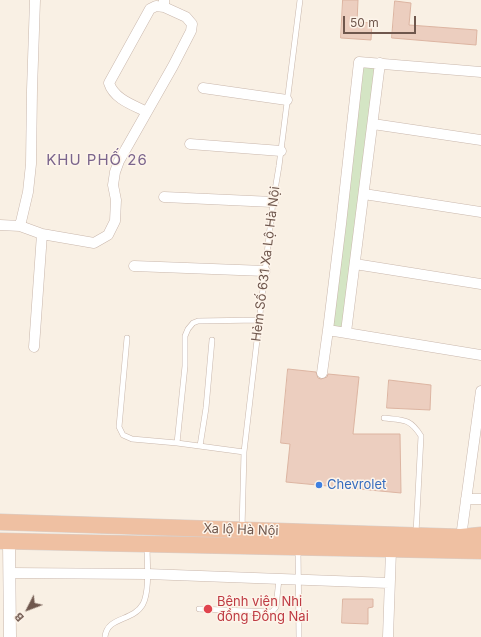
<!DOCTYPE html>
<html>
<head>
<meta charset="utf-8">
<style>
	body { margin:0 }
	#map { position:relative; width:481px; height:637px; overflow:hidden; background:#f9f0e4; font-family:Inter,sans-serif }
	canvas { display:block }
	.north { position:absolute; left:8px; top:589px; width:40px; height:40px; -webkit-text-stroke:3px #fdf4ea; paint-order:stroke; rotate:228deg; font-size:11px; font-weight:700; line-height:16px; text-align:center; color:#6f574d }
	.north::after { content:''; display:block; margin:auto; width:14px; height:18px; background:#6f574d; clip-path:polygon(50% 0,100% 100%,50% 72%,0 100%) }
	.scale { position:absolute; left:343px; top:16px; width:73px; height:18px; box-sizing:border-box; border:2px solid #6f574d; border-top:0; padding-left:5px; font-size:12px; line-height:14px; white-space:nowrap; color:#6f574d; -webkit-text-stroke:3px #fdf4ea; paint-order:stroke }
</style>
</head>
<body>
<div id="map">
<canvas width="481" height="637"></canvas>
<div class="north">B</div>
<div class="scale">50 m</div>
</div>
<script>
const ctx = document.querySelector('canvas').getContext('2d');
ctx.lineJoin = 'round';
function fillPath(path, color) { ctx.fillStyle = color; ctx.fill(path, 'evenodd'); }
function trace(path, color, width, dash) { ctx.strokeStyle = color; ctx.lineWidth = width; ctx.lineCap = dash ? 'butt' : 'round'; ctx.setLineDash(dash || []); ctx.stroke(path); }
function drawText(font, color, halo, rows, align = 'center') {
  ctx.font = font + ' Inter,sans-serif'; ctx.lineWidth = 3; ctx.setLineDash([]); ctx.textBaseline = 'middle'; ctx.strokeStyle = halo; ctx.fillStyle = color; for (const [text, x, y, turn = 0] of rows) {
    ctx.save(); ctx.translate(x, y); ctx.rotate((+turn || 0) * Math.PI / 180); ctx.textAlign = isNaN(turn) ? turn : align; if (halo) ctx.strokeText(text, 0, 0); ctx.fillText(text, 0, 0); ctx.restore();
  }
}
fillPath(new Path2D(`
	M 362,65 L 376,66 L 343,328 L 331,327 Z`), '#d4e5c4');
const building = new Path2D(`
	M 343,0 L 358,0 L 357,22 L 372,23 L 371,40 L 341,38 Z
	M 395,1 L 411,3 L 409,25 L 477,30 L 476,45 L 392,38 Z
	M 288,369 L 316,372 L 318,378 L 321,379 L 327,377 L 328,374 L 359,377 L 353,434 L 400,434 L 401,493 L 286,482 L 290,444 L 281,443 Z
	M 389,380 L 431,385 L 430,410 L 387,408 Z
	M 343,599 L 373,599 L 373,607 L 368,608 L 368,624 L 342,623 Z`);
fillPath(building, '#eccebf');
trace(building, '#dcb4a1', 1);
const service = new Path2D(`
	M 127,338 L 119,427 L 123,435 L 132,439 L 177,443 L 244,452
	M 384,418 C 403,420 410,418 421,436 L 416,533
	M 177,443 L 185,366 L 185,336 L 188,329 L 193,323 L 198,321 L 259,320
	M 200,446 L 206,408 L 212,340
	M 242,529 L 244,452 L 273,202 L 279,166 L 300,0
	M 298,549 L 299,637
	M 199,609 L 272,612 L 276,607 L 279,579
	M 105,637 C 107,616 133,622 143,604 C 150,590 147,562 147,545`);
const minor = new Path2D(`
	M 481,72 L 359,62 L 341,224 L 328,330 L 481,355
	M 203,88 L 287,100
	M 147,112 C 133,105 114,99 109,83 L 150,9 L 156,6 L 164,7
	M 373,124 L 481,140
	M 190,144 L 281,151
	M 364,194 L 481,212
	M 164,197 L 273,202
	M 0,225 L 20,226 L 42,234 L 94,243 L 108,235 L 115,221 L 116,200 L 113,185 L 115,172 L 119,161 L 173,66 L 191,31 L 192,24 L 186,17 L 164,7 L 164,0
	M 20,226 L 28,192 L 31,164 L 32,90 L 35,0
	M 355,264 L 481,284
	M 134,266 L 265,271
	M 346,332 L 380,63
	M 34,347 L 42,234
	M 322,373 L 328,330
	M 466,499 L 481,499
	M 461,537 L 481,391
	M 10,573 L 147,574 L 389,583
	M 388,637 L 391,550`);
const tertiary = new Path2D(`
	M 9,541 L 10,637`);
const trunk = new Path2D(`
	M 0,522 L 461,537 L 481,535
	M 0,541 L 481,551`);
trace(service, '#c9b7ac', 6);
trace(minor, '#c9b7ac', 11);
trace(tertiary, '#c9b7ac', 13);
trace(trunk, '#d7d0cd', 17);
trace(service, '#fff', 5);
trace(minor, '#fff', 10);
trace(tertiary, '#fff', 12);
trace(trunk, '#efc0a2', 16);
for (const [x, y, r, color] of [
	[319,485,4,"#3f7fe0"],
	[208,609,5,"#e0444e"]
]) { const dot = new Path2D(); dot.arc(x, y, r, 0, 2 * Math.PI); ctx.fillStyle = color; ctx.fill(dot); trace(dot, '#fdf4ea', 1.5); }
drawText('13px', '#6f574d', '#fdf4ea', [
	["Hẻm Số 631 Xa Lộ Hà Nội",266,264,-83],
	["Xa lộ Hà Nội",241,530,2]
]);
drawText('13px', '#366cbe', '#fdf4ea', [
	["Chevrolet",327,485]
], 'left');
drawText('13px', '#be3a42', '#fdf4ea', [
	["Bệnh viện Nhi",217,602],
	["đồng Đồng Nai",217,617]
], 'left');
ctx.letterSpacing = '1px';
drawText('15px', '#7b658c', '#fdf4ea', [
	["KHU PHỐ 26",97,160]
]);
ctx.letterSpacing = '0px';
</script>
</body>
</html>
